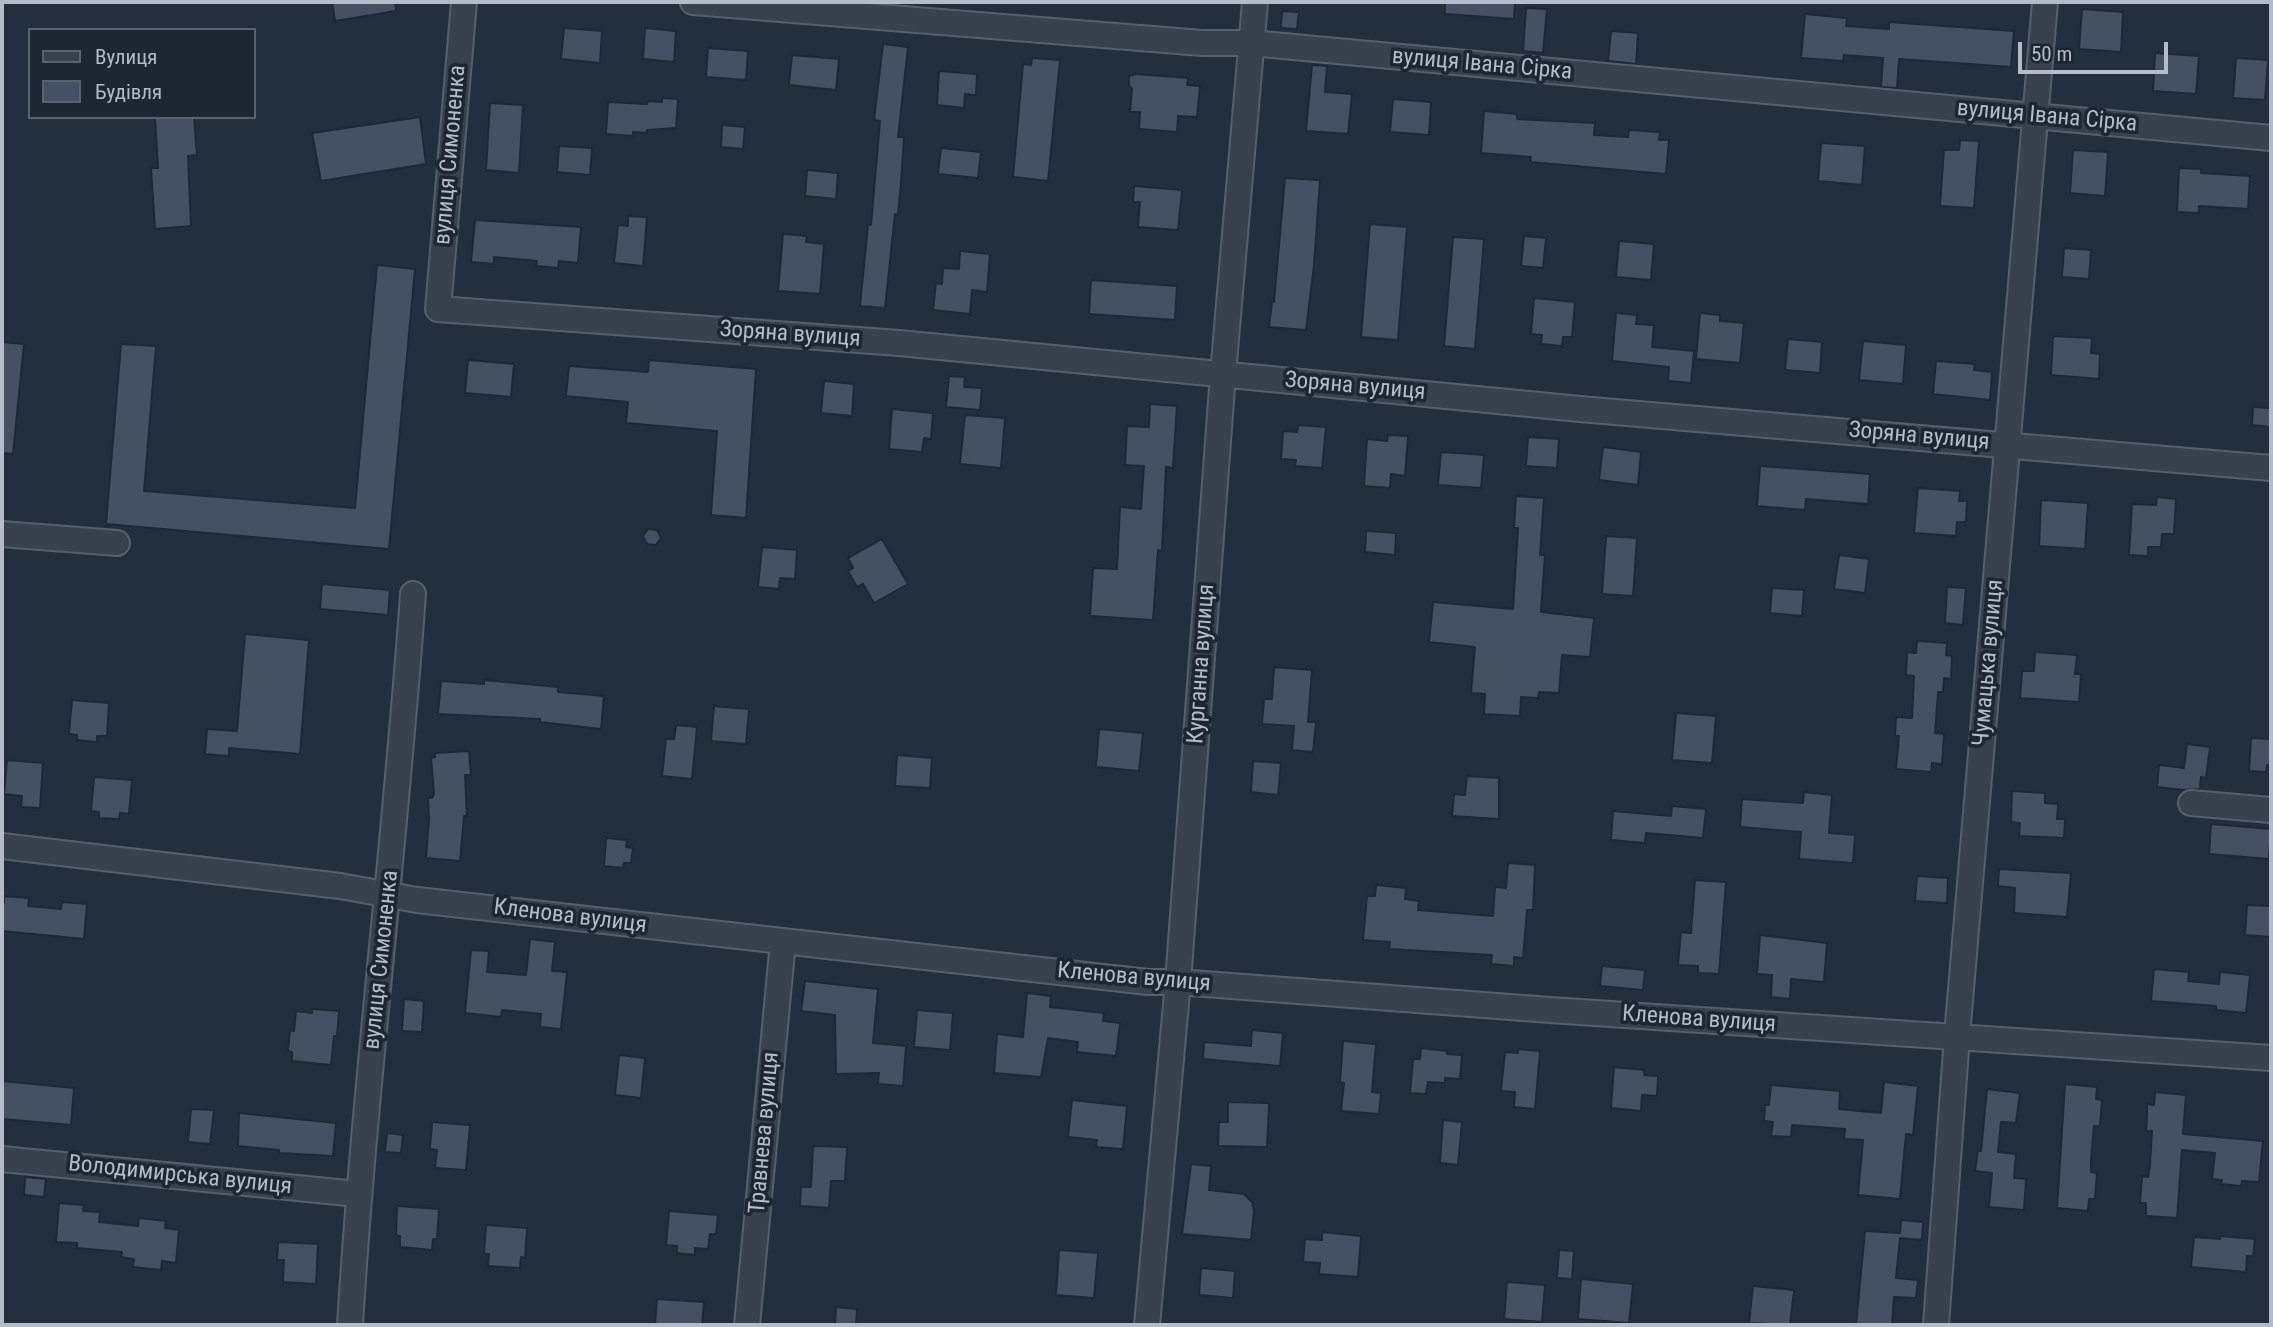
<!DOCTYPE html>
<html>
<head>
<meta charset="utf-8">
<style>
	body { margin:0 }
	#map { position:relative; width:2273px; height:1327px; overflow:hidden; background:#242f3e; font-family:"Roboto Condensed",sans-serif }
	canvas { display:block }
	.frame { position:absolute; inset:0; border:4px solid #b4bcc9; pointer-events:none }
	.legend { position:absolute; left:28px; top:28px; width:228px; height:91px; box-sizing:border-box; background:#1d2633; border:2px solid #59626f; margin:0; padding:9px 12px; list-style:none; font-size:21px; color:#b4bcc9 }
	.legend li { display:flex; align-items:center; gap:14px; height:35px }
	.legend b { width:35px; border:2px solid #59626f }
	.scale { position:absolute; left:2018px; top:42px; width:150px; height:32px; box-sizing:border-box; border:4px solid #b4bcc9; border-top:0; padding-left:9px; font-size:21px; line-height:24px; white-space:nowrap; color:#b4bcc9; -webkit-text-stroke:5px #1d2633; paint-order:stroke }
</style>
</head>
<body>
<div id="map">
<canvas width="2273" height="1327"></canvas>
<div class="frame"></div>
<ul class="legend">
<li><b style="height:9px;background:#38414e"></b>Вулиця</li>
<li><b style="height:19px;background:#455162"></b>Будівля</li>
</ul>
<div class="scale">50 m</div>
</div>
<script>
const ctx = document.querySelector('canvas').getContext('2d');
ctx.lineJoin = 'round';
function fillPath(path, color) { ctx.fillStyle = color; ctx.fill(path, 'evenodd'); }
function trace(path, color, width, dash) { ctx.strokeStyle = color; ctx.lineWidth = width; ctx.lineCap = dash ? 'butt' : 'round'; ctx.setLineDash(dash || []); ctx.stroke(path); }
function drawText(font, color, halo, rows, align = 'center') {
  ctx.font = font + ' "Roboto Condensed",sans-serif'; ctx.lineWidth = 7; ctx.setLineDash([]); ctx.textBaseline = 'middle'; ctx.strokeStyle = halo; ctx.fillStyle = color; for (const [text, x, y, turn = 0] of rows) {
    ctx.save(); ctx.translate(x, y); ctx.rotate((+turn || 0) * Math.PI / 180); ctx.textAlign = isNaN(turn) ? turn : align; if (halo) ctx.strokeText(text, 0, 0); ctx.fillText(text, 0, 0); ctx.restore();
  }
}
const building = new Path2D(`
	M 332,2 L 395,2 L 396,11 L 335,21 Z
	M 1445,2 L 1515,2 L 1514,19 L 1445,14 Z
	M 1526,8 L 1547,9 L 1543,53 L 1523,51 Z
	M 2082,9 L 2123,12 L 2121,52 L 2079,49 Z
	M 1282,11 L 1299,12 L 1297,29 L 1281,28 Z
	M 1805,14 L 1847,18 L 1846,26 L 1889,29 L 1889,22 L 2014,31 L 2011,67 L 1899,59 L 1897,88 L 1881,87 L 1883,58 L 1844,55 L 1843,61 L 1801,58 Z
	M 564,28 L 602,31 L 600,63 L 561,59 Z
	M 645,28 L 676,31 L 674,62 L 643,59 Z
	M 1611,31 L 1638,33 L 1636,64 L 1608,61 Z
	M 883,44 L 908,47 L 898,137 L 904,137 L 901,183 L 898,215 L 895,214 L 885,308 L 860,306 L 868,225 L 871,225 L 880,121 L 874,120 Z
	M 708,48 L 748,51 L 746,80 L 706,77 Z
	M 2155,53 L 2199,56 L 2196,94 L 2153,91 Z
	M 792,55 L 839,59 L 836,90 L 789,85 Z
	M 1032,58 L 1060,60 L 1048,181 L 1013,177 L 1023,64 L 1031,65 Z
	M 2236,58 L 2268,60 L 2265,100 L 2233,98 Z
	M 1312,65 L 1327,66 L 1325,92 L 1352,94 L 1348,134 L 1306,131 Z
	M 939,71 L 977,74 L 976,95 L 965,94 L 964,108 L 937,105 Z
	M 1136,74 L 1188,78 L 1187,85 L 1200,86 L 1197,117 L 1178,116 L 1177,132 L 1139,129 L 1140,112 L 1130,112 L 1132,89 L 1129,85 L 1129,76 Z
	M 662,98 L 678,99 L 676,128 L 647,130 L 647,133 L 633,132 L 633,136 L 606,134 L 608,102 L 647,104 L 648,101 L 662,102 Z
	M 1393,99 L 1431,102 L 1429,135 L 1390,132 Z
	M 490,103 L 523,105 L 519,173 L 486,170 Z
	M 1484,111 L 1517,114 L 1517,119 L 1595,123 L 1594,135 L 1628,137 L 1629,130 L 1660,132 L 1659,140 L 1669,140 L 1666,174 L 1530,162 L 1531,157 L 1481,153 Z
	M 155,117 L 194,117 L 197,155 L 188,156 L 191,226 L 155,229 L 151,168 L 158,168 Z
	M 420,117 L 426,164 L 321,181 L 312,133 Z
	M 722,125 L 745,127 L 743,149 L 721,147 Z
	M 1960,140 L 1979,141 L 1974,208 L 1940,206 L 1944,150 L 1959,150 Z
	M 1821,143 L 1865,146 L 1862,185 L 1818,181 Z
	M 559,146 L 592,148 L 590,175 L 557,172 Z
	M 941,148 L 981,152 L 978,178 L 938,174 Z
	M 2073,150 L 2108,152 L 2105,196 L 2070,193 Z
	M 2179,168 L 2201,169 L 2201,173 L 2250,176 L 2248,209 L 2199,206 L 2199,213 L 2177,212 Z
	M 807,170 L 838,173 L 836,199 L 805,196 Z
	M 1285,178 L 1320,180 L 1314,265 L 1306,330 L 1269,327 L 1272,302 L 1274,302 Z
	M 1134,186 L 1182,190 L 1178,230 L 1138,227 L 1140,202 L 1133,202 Z
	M 628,216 L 647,217 L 643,266 L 614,263 L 618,225 L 628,226 Z
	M 475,220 L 581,227 L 578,263 L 559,261 L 558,268 L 536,266 L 537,261 L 494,257 L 494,264 L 471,262 Z
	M 1370,224 L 1407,227 L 1398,340 L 1361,337 Z
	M 783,234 L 807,236 L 806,242 L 824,244 L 820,294 L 778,291 Z
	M 1524,236 L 1546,238 L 1543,268 L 1521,266 Z
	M 1453,237 L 1484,239 L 1475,349 L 1444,346 Z
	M 1619,241 L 1654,244 L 1651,280 L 1616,277 Z
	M 2064,248 L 2091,250 L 2089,279 L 2062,277 Z
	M 960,251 L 990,254 L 987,292 L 972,290 L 970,314 L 933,310 L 936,283 L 942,284 L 943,268 L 959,269 Z
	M 377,265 L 415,269 L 389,549 L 106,524 L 121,344 L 156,346 L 144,491 L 355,508 Z
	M 1091,280 L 1177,286 L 1175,320 L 1089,314 Z
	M 1534,298 L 1575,302 L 1572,337 L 1563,337 L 1562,346 L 1541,344 L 1542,335 L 1531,334 Z
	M 1616,313 L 1637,315 L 1636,324 L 1654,325 L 1652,347 L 1694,351 L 1691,383 L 1668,381 L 1669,367 L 1612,361 Z
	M 1700,313 L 1720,315 L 1720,321 L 1744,323 L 1740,363 L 1696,359 Z
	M 2053,336 L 2092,338 L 2091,353 L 2100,354 L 2099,379 L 2051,375 Z
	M 1788,339 L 1822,342 L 1820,373 L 1785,370 Z
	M 1863,341 L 1906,345 L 1903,384 L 1859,380 Z
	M 2,342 L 24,344 L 13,454 L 2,453 Z
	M 468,360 L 514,364 L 511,397 L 465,393 Z
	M 649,360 L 756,369 L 746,518 L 711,515 L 717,431 L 626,423 L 628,402 L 566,396 L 569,366 L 648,372 Z
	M 1936,361 L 1975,364 L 1974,370 L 1992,372 L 1990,400 L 1933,394 Z
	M 949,376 L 965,377 L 964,387 L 982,388 L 980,410 L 946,407 Z
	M 824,381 L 854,384 L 852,416 L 821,413 Z
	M 1150,404 L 1177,406 L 1173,468 L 1166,467 L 1162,551 L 1158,550 L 1153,620 L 1090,616 L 1093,568 L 1117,569 L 1120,507 L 1141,509 L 1144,466 L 1125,465 L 1127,426 L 1149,427 Z
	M 2253,407 L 2271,408 L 2271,427 L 2252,425 Z
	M 892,409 L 933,413 L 931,439 L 924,438 L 922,452 L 889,449 Z
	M 965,415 L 1005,418 L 1001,468 L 960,464 Z
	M 1298,425 L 1326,427 L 1322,468 L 1295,466 L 1296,460 L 1281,459 L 1283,431 L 1297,432 Z
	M 1388,435 L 1408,436 L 1405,476 L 1391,474 L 1390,488 L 1364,486 L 1367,439 L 1387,441 Z
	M 1528,437 L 1559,439 L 1557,468 L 1526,466 Z
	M 1603,447 L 1641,452 L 1638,485 L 1599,480 Z
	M 1441,452 L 1484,455 L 1481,488 L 1438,485 Z
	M 1760,466 L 1870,474 L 1868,504 L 1806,499 L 1805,510 L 1757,506 Z
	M 1918,488 L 1960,491 L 1959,501 L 1967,501 L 1966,522 L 1957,522 L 1956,536 L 1914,533 Z
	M 1516,496 L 1544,498 L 1540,555 L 1545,555 L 1541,612 L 1594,618 L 1590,657 L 1562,655 L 1559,693 L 1539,692 L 1538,698 L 1521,697 L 1520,716 L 1484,714 L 1485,694 L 1471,693 L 1475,647 L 1429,642 L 1433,602 L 1513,609 L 1518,528 L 1514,528 Z
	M 2157,497 L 2176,499 L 2174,534 L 2162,534 L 2161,547 L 2148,547 L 2148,556 L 2129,555 L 2132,504 L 2156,505 Z
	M 2041,500 L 2088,503 L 2085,549 L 2039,546 Z
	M 648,529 L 657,530 L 661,538 L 656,545 L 647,544 L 643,536 Z
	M 1366,531 L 1396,533 L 1395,555 L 1365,552 Z
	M 1606,536 L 1637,538 L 1633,596 L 1602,594 Z
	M 882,539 L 908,584 L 874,603 L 863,584 L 857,587 L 848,571 L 853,568 L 848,558 Z
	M 762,547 L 797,550 L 795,579 L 780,578 L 779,589 L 758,587 Z
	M 1839,555 L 1869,559 L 1865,593 L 1834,589 Z
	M 322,584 L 390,590 L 388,615 L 320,609 Z
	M 1947,587 L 1966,588 L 1963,625 L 1945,623 Z
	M 1772,588 L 1804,590 L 1802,616 L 1770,613 Z
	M 245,634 L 309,640 L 300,754 L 229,748 L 229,756 L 205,754 L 207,729 L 237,731 Z
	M 1917,641 L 1947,643 L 1946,655 L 1952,656 L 1951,679 L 1944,678 L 1943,692 L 1938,692 L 1935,733 L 1944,734 L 1942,764 L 1932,763 L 1931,772 L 1896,769 L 1899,736 L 1895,736 L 1896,717 L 1912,718 L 1914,676 L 1906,675 L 1907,652 L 1916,653 Z
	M 2035,652 L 2077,655 L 2075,674 L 2081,674 L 2079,702 L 2020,698 L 2022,671 L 2034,671 Z
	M 1274,667 L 1312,670 L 1308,722 L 1316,722 L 1313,752 L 1292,750 L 1294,726 L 1262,724 L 1264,699 L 1272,699 Z
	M 484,680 L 558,687 L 558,692 L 604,696 L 601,729 L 540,722 L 540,719 L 438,714 L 441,681 L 484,684 Z
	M 72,700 L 109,703 L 107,736 L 97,736 L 97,742 L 77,740 L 77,735 L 69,734 Z
	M 714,706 L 749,709 L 746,744 L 711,741 Z
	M 1676,713 L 1716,716 L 1712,763 L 1672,760 Z
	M 676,725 L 697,727 L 692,779 L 662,776 L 666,739 L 674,739 Z
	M 1099,729 L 1143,733 L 1139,771 L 1096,767 Z
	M 2251,738 L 2271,739 L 2271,765 L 2267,765 L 2266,772 L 2249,771 Z
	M 2187,744 L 2210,747 L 2206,778 L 2201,777 L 2200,789 L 2184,790 L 2157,787 L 2159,765 L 2184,768 Z
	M 469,751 L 471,775 L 465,775 L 467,816 L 464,816 L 460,861 L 426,858 L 429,819 L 428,798 L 432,798 L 434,794 L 431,758 L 435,757 L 435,753 Z
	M 897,755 L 932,758 L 930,788 L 895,786 Z
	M 7,760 L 43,763 L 40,808 L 21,807 L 22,796 L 4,794 Z
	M 1253,761 L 1281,763 L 1278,795 L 1251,792 Z
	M 1467,776 L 1499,778 L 1499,819 L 1452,816 L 1454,794 L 1465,795 Z
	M 94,777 L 132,780 L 129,814 L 120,813 L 119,819 L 99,818 L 99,812 L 91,811 Z
	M 2012,791 L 2045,793 L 2045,803 L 2058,804 L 2057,819 L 2065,819 L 2064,838 L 2019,836 L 2020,823 L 2011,822 Z
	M 1804,792 L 1832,795 L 1829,833 L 1855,835 L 1853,863 L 1799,859 L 1801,832 L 1740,827 L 1742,799 L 1803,803 Z
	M 1672,806 L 1706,809 L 1703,838 L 1646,833 L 1645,843 L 1611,840 L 1613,811 L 1671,816 Z
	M 2211,824 L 2271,829 L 2269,859 L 2209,854 Z
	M 606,838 L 627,840 L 626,847 L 633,848 L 631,863 L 624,863 L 623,868 L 604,866 Z
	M 1508,863 L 1535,865 L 1533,910 L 1527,910 L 1523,958 L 1514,957 L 1514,966 L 1491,964 L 1492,955 L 1389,949 L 1390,942 L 1363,940 L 1367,896 L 1375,896 L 1376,885 L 1406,888 L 1405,899 L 1419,901 L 1418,910 L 1493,916 L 1495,887 L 1506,888 Z
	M 1999,869 L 2071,873 L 2067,917 L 2014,913 L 2015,888 L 1998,886 Z
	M 1917,876 L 1948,878 L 1947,903 L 1915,901 Z
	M 1695,880 L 1726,882 L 1719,974 L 1698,973 L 1698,966 L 1678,965 L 1681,932 L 1691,933 Z
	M 4,896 L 29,898 L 28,906 L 61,909 L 62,902 L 87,904 L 84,939 L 2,931 L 2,903 L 4,903 Z
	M 2247,905 L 2271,906 L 2271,937 L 2245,935 Z
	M 1760,935 L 1827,943 L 1824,982 L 1791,979 L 1790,999 L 1771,997 L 1772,975 L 1757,974 Z
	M 530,939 L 555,942 L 552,971 L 567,972 L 561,1029 L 540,1027 L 541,1014 L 502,1010 L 501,1017 L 465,1013 L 471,950 L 489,951 L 487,972 L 526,975 Z
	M 1602,966 L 1645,970 L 1643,990 L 1600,986 Z
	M 2154,969 L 2189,972 L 2188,981 L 2219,984 L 2220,972 L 2250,975 L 2246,1013 L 2216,1010 L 2216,1006 L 2151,1001 Z
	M 805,981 L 878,989 L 873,1043 L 906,1046 L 903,1086 L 878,1084 L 879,1073 L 836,1074 L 835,1015 L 801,1011 Z
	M 1027,993 L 1051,996 L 1050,1007 L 1104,1013 L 1103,1021 L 1120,1023 L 1116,1056 L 1077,1052 L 1078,1042 L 1048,1038 L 1041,1077 L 994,1073 L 997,1034 L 1023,1037 Z
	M 404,999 L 424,1001 L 422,1032 L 402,1031 Z
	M 312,1009 L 339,1011 L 337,1036 L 334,1036 L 331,1065 L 292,1061 L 292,1052 L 288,1051 L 290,1030 L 294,1031 L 296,1011 L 312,1013 Z
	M 917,1010 L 953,1013 L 950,1050 L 914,1047 Z
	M 1252,1030 L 1283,1033 L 1280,1066 L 1203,1059 L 1204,1042 L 1251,1046 Z
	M 1343,1041 L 1376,1044 L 1372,1092 L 1381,1093 L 1379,1114 L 1341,1111 L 1344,1083 L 1340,1082 Z
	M 1421,1048 L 1447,1051 L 1447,1054 L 1462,1055 L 1460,1079 L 1445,1078 L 1445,1083 L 1428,1082 L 1426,1094 L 1410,1093 L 1413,1059 L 1420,1059 Z
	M 1518,1049 L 1540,1051 L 1535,1109 L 1514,1107 L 1515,1092 L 1501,1091 L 1505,1052 L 1518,1053 Z
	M 619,1055 L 645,1058 L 641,1098 L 615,1095 Z
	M 1614,1067 L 1644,1070 L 1644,1075 L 1658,1076 L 1657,1096 L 1642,1095 L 1641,1111 L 1611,1108 Z
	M 2,1081 L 74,1088 L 71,1125 L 2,1119 Z
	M 1884,1082 L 1918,1086 L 1913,1135 L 1906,1134 L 1900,1199 L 1858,1195 L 1863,1140 L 1844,1139 L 1845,1129 L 1792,1125 L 1791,1137 L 1771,1136 L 1773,1122 L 1764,1121 L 1765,1105 L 1769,1105 L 1771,1085 L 1840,1091 L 1839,1109 L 1881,1113 Z
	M 2065,1084 L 2097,1087 L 2096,1099 L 2102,1100 L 2100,1126 L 2094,1126 L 2091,1159 L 2091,1172 L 2097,1173 L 2095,1199 L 2089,1199 L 2088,1211 L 2057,1208 Z
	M 1987,1089 L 2020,1093 L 2016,1123 L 2001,1122 L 1998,1152 L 2016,1154 L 2014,1178 L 2026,1179 L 2024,1210 L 1989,1207 L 1992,1173 L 1975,1171 L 1978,1150 L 1981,1151 Z
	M 2155,1092 L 2186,1095 L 2183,1134 L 2263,1141 L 2259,1182 L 2242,1181 L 2241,1186 L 2221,1184 L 2222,1180 L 2212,1179 L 2215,1153 L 2182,1150 L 2177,1218 L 2146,1216 L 2146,1203 L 2140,1203 L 2142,1176 L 2148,1177 L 2150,1165 L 2152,1131 L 2146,1131 L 2147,1117 L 2147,1104 L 2154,1105 Z
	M 1072,1100 L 1127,1106 L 1123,1149 L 1096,1147 L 1097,1140 L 1068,1137 Z
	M 1228,1102 L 1269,1103 L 1267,1147 L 1218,1146 L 1219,1122 L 1228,1122 Z
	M 191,1109 L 214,1110 L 210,1144 L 188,1142 Z
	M 239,1113 L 336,1123 L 333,1156 L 279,1153 L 279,1150 L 238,1146 Z
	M 1443,1120 L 1462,1122 L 1458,1165 L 1440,1163 Z
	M 432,1122 L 470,1125 L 466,1170 L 435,1168 L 437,1150 L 430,1149 Z
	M 387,1133 L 403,1135 L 401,1153 L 385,1152 Z
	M 813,1146 L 847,1147 L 845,1181 L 831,1181 L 829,1208 L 800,1206 L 801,1187 L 811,1187 Z
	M 1191,1164 L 1211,1166 L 1209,1190 L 1244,1194 L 1252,1202 L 1254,1211 L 1251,1240 L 1182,1234 Z
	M 25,1177 L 46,1179 L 44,1197 L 24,1195 Z
	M 59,1203 L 84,1205 L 83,1211 L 100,1212 L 99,1222 L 138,1226 L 139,1218 L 166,1221 L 165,1228 L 179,1230 L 176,1263 L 162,1261 L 161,1270 L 133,1267 L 134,1259 L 121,1257 L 122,1252 L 77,1248 L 77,1243 L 56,1242 Z
	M 397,1206 L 439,1209 L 437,1239 L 433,1239 L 432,1250 L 400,1247 L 400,1236 L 396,1235 Z
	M 669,1211 L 718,1215 L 716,1234 L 710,1234 L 708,1249 L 695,1248 L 695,1255 L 677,1253 L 677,1246 L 666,1245 Z
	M 1901,1220 L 1923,1222 L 1922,1240 L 1900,1238 L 1896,1278 L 1918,1280 L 1916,1298 L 1894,1297 L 1892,1325 L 1856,1325 L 1865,1231 L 1900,1233 Z
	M 486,1225 L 527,1228 L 525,1258 L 521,1257 L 520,1268 L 488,1266 L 489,1254 L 484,1254 Z
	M 1322,1232 L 1361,1236 L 1358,1277 L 1319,1274 L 1320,1263 L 1303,1262 L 1305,1239 L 1322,1240 Z
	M 2220,1236 L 2255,1239 L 2253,1256 L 2247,1256 L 2246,1272 L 2191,1267 L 2194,1237 L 2220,1239 Z
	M 278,1242 L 318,1244 L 316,1284 L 283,1282 L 284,1260 L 277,1260 Z
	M 1059,1250 L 1098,1253 L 1094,1298 L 1056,1295 Z
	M 1559,1250 L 1574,1251 L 1572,1279 L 1557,1278 Z
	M 1201,1268 L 1235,1271 L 1233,1298 L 1199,1295 Z
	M 1581,1279 L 1633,1284 L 1629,1323 L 1578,1319 Z
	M 1507,1282 L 1545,1285 L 1542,1322 L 1504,1319 Z
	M 1753,1286 L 1794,1290 L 1790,1325 L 1749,1323 Z
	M 657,1299 L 704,1302 L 702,1325 L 655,1325 Z
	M 836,1307 L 857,1309 L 856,1325 L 835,1325 Z`);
fillPath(building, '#455162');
trace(building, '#1f2835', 2);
const minor = new Path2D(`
	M 464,2 L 438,309 L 899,343 L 1580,409 L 2271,468
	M 693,2 L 1202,43 L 1251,43 L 2271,138
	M 2,534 L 117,543
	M 2191,803 L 2271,810
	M 2,846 L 340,886 L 417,900 L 1148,982 L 1178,982 L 1550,1010 L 2271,1058
	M 2,1159 L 358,1194
	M 350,1325 C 365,1081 396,838 413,594
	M 747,1325 L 783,941
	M 1147,1325 L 1178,982 L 1223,374 L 1255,2
	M 1936,1325 L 1957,1036 L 2045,2`);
trace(minor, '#565f6c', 28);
trace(minor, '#38414e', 24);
drawText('23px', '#b4bcc9', '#1d2633', [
	["вулиця Івана Сірка",1482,65,5],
	["вулиця Івана Сірка",2047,117,5],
	["вулиця Симоненка",451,155,-85],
	["Зоряна вулиця",790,335,4],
	["Зоряна вулиця",1355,387,5],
	["Зоряна вулиця",1919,437,5],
	["Чумацька вулиця",1989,663,-85],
	["Курганна вулиця",1202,664,-86],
	["Кленова вулиця",570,917,7],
	["вулиця Симоненка",382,960,-84],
	["Кленова вулиця",1134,978,5],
	["Кленова вулиця",1699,1020,4],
	["Травнева вулиця",765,1133,-85],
	["Володимирська вулиця",180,1176,6]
]);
</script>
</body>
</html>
